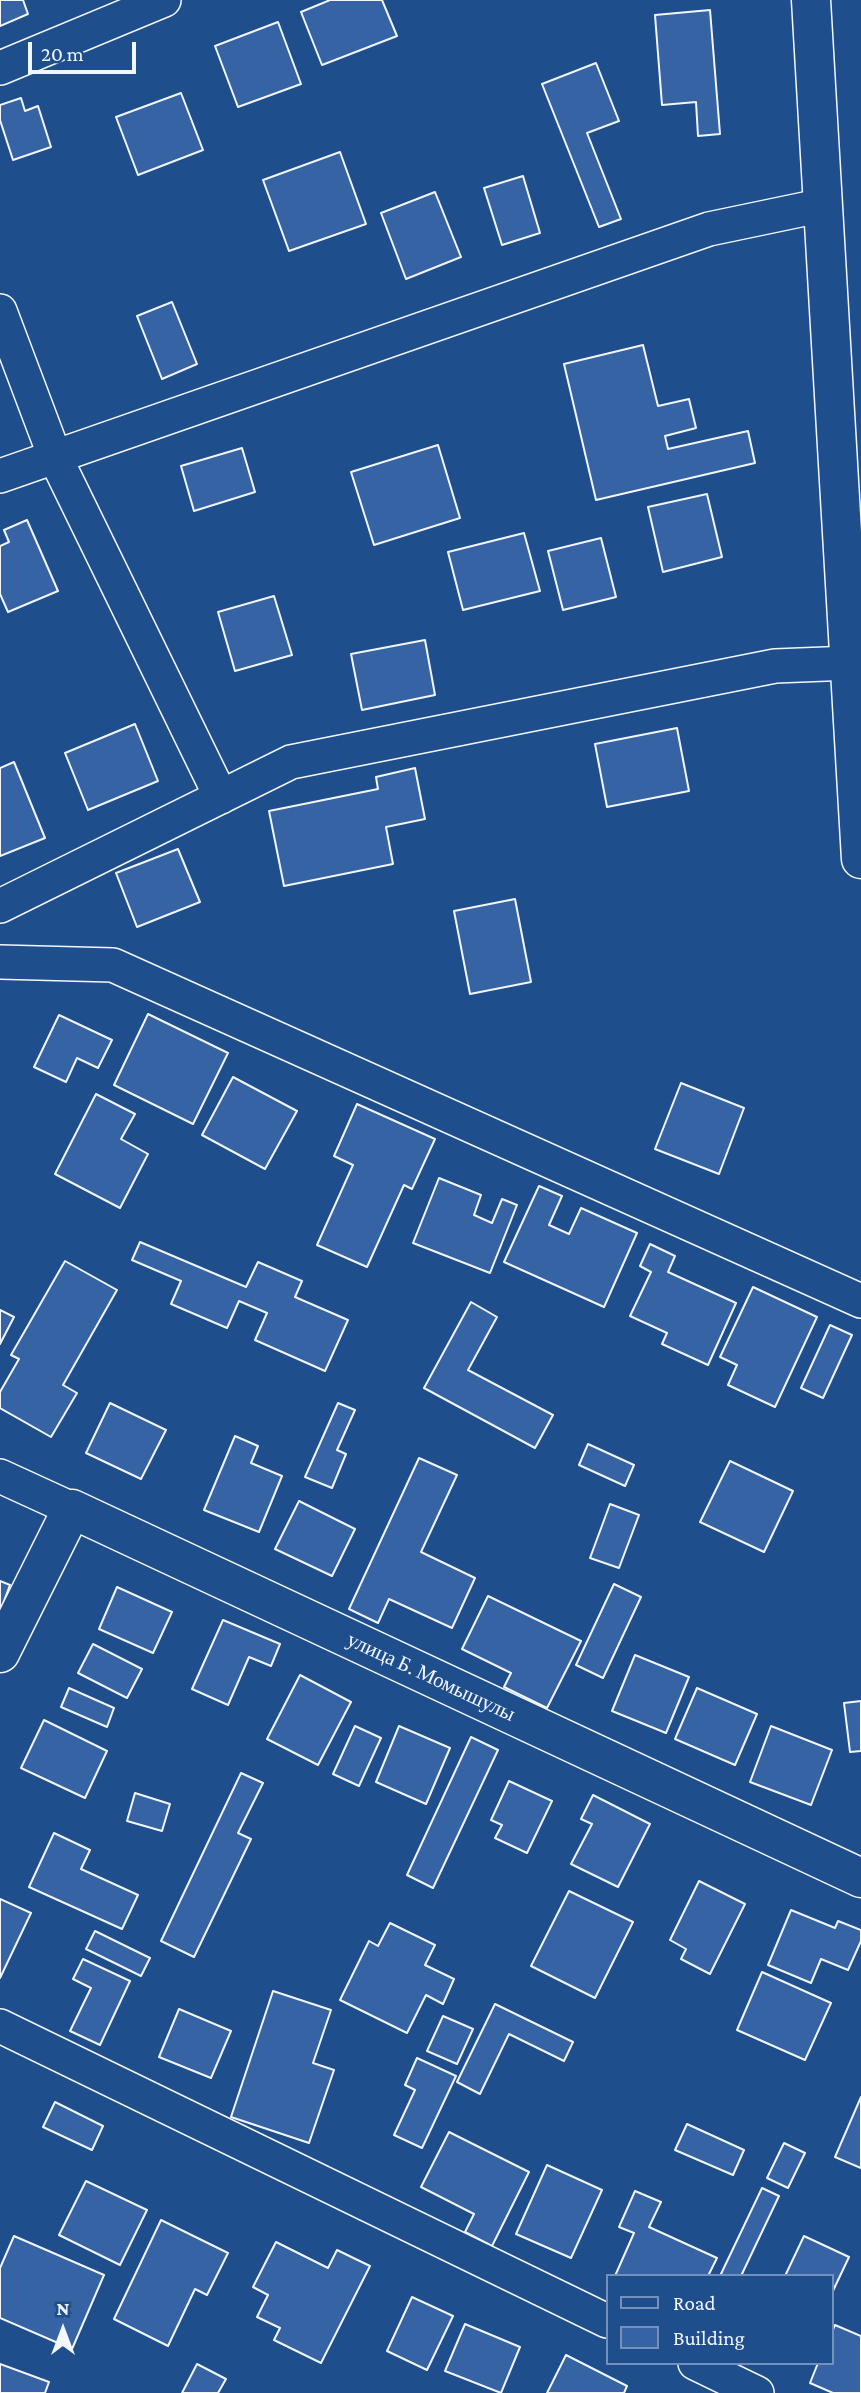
<!DOCTYPE html>
<html>
<head>
<meta charset="utf-8">
<style>
	body { margin:0 }
	#map { position:relative; width:861px; height:2393px; overflow:hidden; background:#1f4e8c; font-family:"Crimson Pro",serif }
	canvas { display:block }
	.legend { position:absolute; left:606px; top:2274px; width:228px; height:91px; box-sizing:border-box; background:#1f4e8c; border:2px solid #7391ba; margin:0; padding:9px 12px; list-style:none; font-size:21px; color:#f2f6ff }
	.legend li { display:flex; align-items:center; gap:14px; height:35px }
	.legend b { width:35px; border:2px solid #7391ba }
	.north { position:absolute; left:28px; top:2295px; width:70px; height:70px; -webkit-text-stroke:5px #1f4e8c; paint-order:stroke; rotate:0deg; font-size:19px; font-weight:700; line-height:28px; text-align:center; color:#f2f6ff }
	.north::after { content:''; display:block; margin:auto; width:24px; height:32px; background:#f2f6ff; clip-path:polygon(50% 0,100% 100%,50% 72%,0 100%) }
	.scale { position:absolute; left:28px; top:42px; width:108px; height:32px; box-sizing:border-box; border:4px solid #f2f6ff; border-top:0; padding-left:9px; font-size:21px; line-height:24px; white-space:nowrap; color:#f2f6ff; -webkit-text-stroke:5px #1f4e8c; paint-order:stroke }
</style>
</head>
<body>
<div id="map">
<canvas width="861" height="2393"></canvas>
<ul class="legend">
<li><b style="height:9px;background:#1f4e8c"></b>Road</li>
<li><b style="height:19px;background:#3563a3"></b>Building</li>
</ul>
<div class="north">N</div>
<div class="scale">20 m</div>
</div>
<script>
const ctx = document.querySelector('canvas').getContext('2d');
ctx.lineJoin = 'round';
function fillPath(path, color) { ctx.fillStyle = color; ctx.fill(path, 'evenodd'); }
function trace(path, color, width, dash) { ctx.strokeStyle = color; ctx.lineWidth = width; ctx.lineCap = dash ? 'butt' : 'round'; ctx.setLineDash(dash || []); ctx.stroke(path); }
function drawText(font, color, halo, rows, align = 'center') {
  ctx.font = font + ' "Crimson Pro",serif'; ctx.lineWidth = 5; ctx.setLineDash([]); ctx.textBaseline = 'middle'; ctx.strokeStyle = halo; ctx.fillStyle = color; for (const [text, x, y, turn = 0] of rows) {
    ctx.save(); ctx.translate(x, y); ctx.rotate((+turn || 0) * Math.PI / 180); ctx.textAlign = isNaN(turn) ? turn : align; if (halo) ctx.strokeText(text, 0, 0); ctx.fillText(text, 0, 0); ctx.restore();
  }
}
const building = new Path2D(`
	M 0,0 L 23,0 L 28,14 L 0,26 Z
	M 330,0 L 382,0 L 397,36 L 322,65 L 301,12 Z
	M 710,10 L 720,134 L 698,136 L 696,102 L 662,105 L 655,15 Z
	M 278,22 L 301,84 L 238,107 L 215,46 Z
	M 596,63 L 619,121 L 587,133 L 621,219 L 599,227 L 542,84 Z
	M 181,93 L 203,150 L 138,175 L 116,117 Z
	M 21,98 L 25,111 L 38,106 L 51,147 L 13,160 L 0,120 L 0,105 Z
	M 340,152 L 366,224 L 289,251 L 263,180 Z
	M 523,176 L 540,233 L 502,245 L 484,188 Z
	M 435,192 L 461,257 L 406,279 L 381,213 Z
	M 172,302 L 197,364 L 162,379 L 137,316 Z
	M 643,345 L 658,406 L 689,399 L 696,428 L 665,436 L 668,449 L 748,431 L 755,463 L 596,500 L 564,364 Z
	M 438,445 L 460,518 L 374,545 L 351,472 Z
	M 242,448 L 255,492 L 194,511 L 181,466 Z
	M 707,494 L 722,557 L 663,572 L 648,507 Z
	M 27,520 L 58,591 L 8,612 L 0,594 L 0,546 L 9,542 L 4,530 Z
	M 524,533 L 540,591 L 463,610 L 448,552 Z
	M 601,538 L 616,597 L 563,610 L 548,551 Z
	M 274,596 L 292,655 L 235,671 L 218,612 Z
	M 425,640 L 435,695 L 362,710 L 351,654 Z
	M 135,724 L 158,781 L 88,810 L 65,753 Z
	M 677,728 L 689,791 L 607,807 L 595,744 Z
	M 14,762 L 45,838 L 0,856 L 0,768 Z
	M 415,768 L 425,819 L 386,827 L 393,864 L 284,886 L 269,811 L 378,789 L 376,777 Z
	M 178,849 L 200,902 L 137,927 L 116,873 Z
	M 515,899 L 531,982 L 470,994 L 454,911 Z
	M 148,1014 L 228,1053 L 193,1124 L 114,1085 Z
	M 59,1015 L 112,1040 L 98,1068 L 77,1058 L 66,1082 L 34,1067 Z
	M 233,1077 L 297,1111 L 265,1169 L 202,1135 Z
	M 681,1083 L 744,1108 L 719,1174 L 655,1149 Z
	M 96,1094 L 135,1114 L 121,1139 L 148,1154 L 120,1208 L 55,1174 Z
	M 357,1104 L 435,1139 L 412,1189 L 404,1185 L 367,1267 L 317,1245 L 353,1165 L 334,1156 Z
	M 439,1178 L 481,1195 L 474,1215 L 492,1223 L 502,1199 L 517,1205 L 490,1273 L 413,1243 Z
	M 539,1186 L 562,1196 L 549,1225 L 569,1234 L 581,1208 L 637,1233 L 604,1307 L 504,1262 Z
	M 140,1242 L 246,1287 L 258,1262 L 302,1281 L 295,1297 L 348,1320 L 325,1371 L 255,1340 L 267,1313 L 239,1301 L 227,1328 L 171,1304 L 181,1281 L 132,1260 Z
	M 650,1244 L 675,1256 L 668,1272 L 736,1303 L 708,1365 L 662,1344 L 667,1333 L 630,1316 L 651,1272 L 640,1266 Z
	M 65,1261 L 117,1290 L 63,1385 L 77,1393 L 51,1437 L 0,1408 L 0,1392 L 19,1359 L 11,1355 Z
	M 753,1287 L 817,1317 L 775,1407 L 728,1385 L 737,1365 L 720,1357 Z
	M 471,1302 L 497,1317 L 468,1370 L 553,1415 L 535,1448 L 424,1388 Z
	M 0,1310 L 14,1317 L 0,1344 Z
	M 830,1325 L 852,1335 L 823,1398 L 801,1388 Z
	M 110,1403 L 166,1430 L 141,1479 L 86,1453 Z
	M 338,1403 L 355,1410 L 337,1450 L 346,1454 L 332,1488 L 305,1477 Z
	M 235,1436 L 258,1446 L 251,1463 L 282,1476 L 259,1532 L 204,1510 Z
	M 588,1444 L 634,1465 L 625,1486 L 579,1465 Z
	M 419,1458 L 457,1475 L 421,1552 L 475,1578 L 452,1628 L 389,1599 L 378,1623 L 349,1609 Z
	M 730,1461 L 793,1491 L 764,1552 L 700,1522 Z
	M 299,1501 L 355,1529 L 332,1576 L 275,1549 Z
	M 610,1504 L 639,1515 L 619,1568 L 590,1558 Z
	M 0,1581 L 10,1585 L 1,1609 L 0,1608 Z
	M 614,1584 L 641,1597 L 603,1678 L 576,1665 Z
	M 117,1587 L 172,1612 L 153,1653 L 99,1629 Z
	M 488,1596 L 581,1641 L 547,1708 L 504,1687 L 511,1673 L 462,1649 Z
	M 223,1620 L 280,1644 L 271,1666 L 249,1657 L 228,1705 L 192,1689 Z
	M 93,1644 L 142,1669 L 127,1698 L 78,1673 Z
	M 635,1655 L 689,1677 L 666,1733 L 612,1711 Z
	M 300,1675 L 351,1702 L 318,1765 L 267,1739 Z
	M 69,1688 L 114,1708 L 107,1727 L 61,1707 Z
	M 697,1688 L 757,1714 L 735,1765 L 675,1739 Z
	M 861,1701 L 861,1751 L 850,1752 L 844,1703 Z
	M 44,1720 L 107,1751 L 85,1798 L 21,1768 Z
	M 355,1726 L 381,1738 L 359,1786 L 333,1774 Z
	M 399,1726 L 450,1748 L 426,1804 L 376,1782 Z
	M 771,1726 L 832,1750 L 811,1805 L 750,1782 Z
	M 471,1737 L 498,1750 L 433,1888 L 407,1875 Z
	M 241,1773 L 263,1783 L 238,1833 L 251,1839 L 194,1957 L 161,1941 Z
	M 509,1781 L 552,1801 L 527,1853 L 495,1838 L 502,1825 L 491,1820 Z
	M 135,1793 L 170,1804 L 162,1831 L 127,1821 Z
	M 593,1795 L 650,1824 L 618,1887 L 571,1864 L 592,1824 L 581,1819 Z
	M 54,1833 L 90,1850 L 81,1869 L 138,1895 L 122,1929 L 29,1887 Z
	M 699,1881 L 745,1904 L 710,1974 L 681,1959 L 686,1949 L 670,1940 Z
	M 569,1891 L 633,1922 L 595,1998 L 531,1966 Z
	M 0,1899 L 31,1913 L 0,1978 Z
	M 791,1910 L 835,1928 L 838,1921 L 861,1930 L 861,1941 L 848,1970 L 821,1959 L 811,1983 L 768,1965 Z
	M 390,1923 L 435,1945 L 425,1965 L 454,1979 L 443,2004 L 426,1995 L 407,2033 L 340,2000 L 369,1941 L 378,1946 Z
	M 95,1931 L 150,1958 L 141,1976 L 86,1949 Z
	M 83,1959 L 130,1981 L 100,2045 L 70,2031 L 91,1988 L 73,1979 Z
	M 762,1972 L 831,2003 L 805,2060 L 737,2030 Z
	M 273,1991 L 331,2010 L 313,2063 L 334,2070 L 309,2143 L 231,2117 Z
	M 495,2004 L 573,2042 L 564,2061 L 509,2034 L 480,2094 L 457,2082 Z
	M 179,2009 L 231,2031 L 211,2078 L 159,2057 Z
	M 443,2016 L 473,2029 L 457,2064 L 427,2051 Z
	M 417,2058 L 456,2076 L 422,2148 L 394,2135 L 415,2090 L 405,2085 Z
	M 861,2097 L 861,2168 L 835,2157 Z
	M 55,2102 L 103,2126 L 92,2150 L 43,2127 Z
	M 687,2124 L 744,2150 L 733,2175 L 675,2150 Z
	M 449,2132 L 529,2172 L 492,2246 L 465,2232 L 474,2214 L 421,2187 Z
	M 784,2143 L 805,2153 L 788,2188 L 767,2178 Z
	M 547,2165 L 602,2190 L 571,2258 L 516,2234 Z
	M 86,2181 L 147,2210 L 120,2265 L 59,2235 Z
	M 762,2188 L 779,2196 L 741,2276 L 720,2276 Z
	M 635,2191 L 661,2202 L 649,2227 L 717,2258 L 708,2276 L 615,2276 L 634,2233 L 619,2227 Z
	M 161,2220 L 228,2253 L 207,2295 L 195,2289 L 168,2346 L 114,2319 Z
	M 14,2236 L 104,2275 L 72,2349 L 0,2318 L 0,2268 Z
	M 804,2236 L 849,2257 L 831,2295 L 831,2276 L 785,2276 Z
	M 276,2242 L 328,2268 L 337,2250 L 370,2266 L 321,2363 L 274,2340 L 280,2328 L 257,2317 L 268,2295 L 253,2287 Z
	M 412,2297 L 453,2316 L 427,2370 L 387,2351 Z
	M 465,2324 L 520,2347 L 501,2393 L 445,2371 Z
	M 835,2325 L 861,2336 L 861,2393 L 833,2393 L 810,2383 L 818,2363 L 831,2363 L 831,2334 Z
	M 566,2355 L 627,2386 L 624,2393 L 547,2393 Z
	M 0,2364 L 49,2382 L 45,2393 L 0,2393 Z
	M 197,2364 L 226,2379 L 218,2393 L 182,2393 Z`);
fillPath(building, '#3563a3');
trace(building, '#f2f6ff', 2);
const minor = new Path2D(`
	M 0,68 L 164,0
	M 0,311 L 55,457 L 221,797
	M 0,476 L 709,229 L 824,205
	M 0,906 L 291,762 L 775,666 L 851,663
	M 0,962 L 113,965 L 861,1301
	M 0,1476 L 72,1509
	M 0,2026 L 607,2321
	M 695,2363 L 757,2393`);
const tertiary = new Path2D(`
	M 0,1653 L 72,1509 L 861,1878`);
const secondary = new Path2D(`
	M 811,0 L 861,859`);
trace(minor, '#f2f6ff', 36);
trace(tertiary, '#f2f6ff', 41);
trace(secondary, '#f2f6ff', 41);
trace(minor, '#1f4e8c', 33);
trace(tertiary, '#1f4e8c', 38);
trace(secondary, '#1f4e8c', 38);
drawText('21px', '#f2f6ff', '#1f4e8c', [
	["улица Б. Момышулы",431,1677,25]
]);
</script>
</body>
</html>
